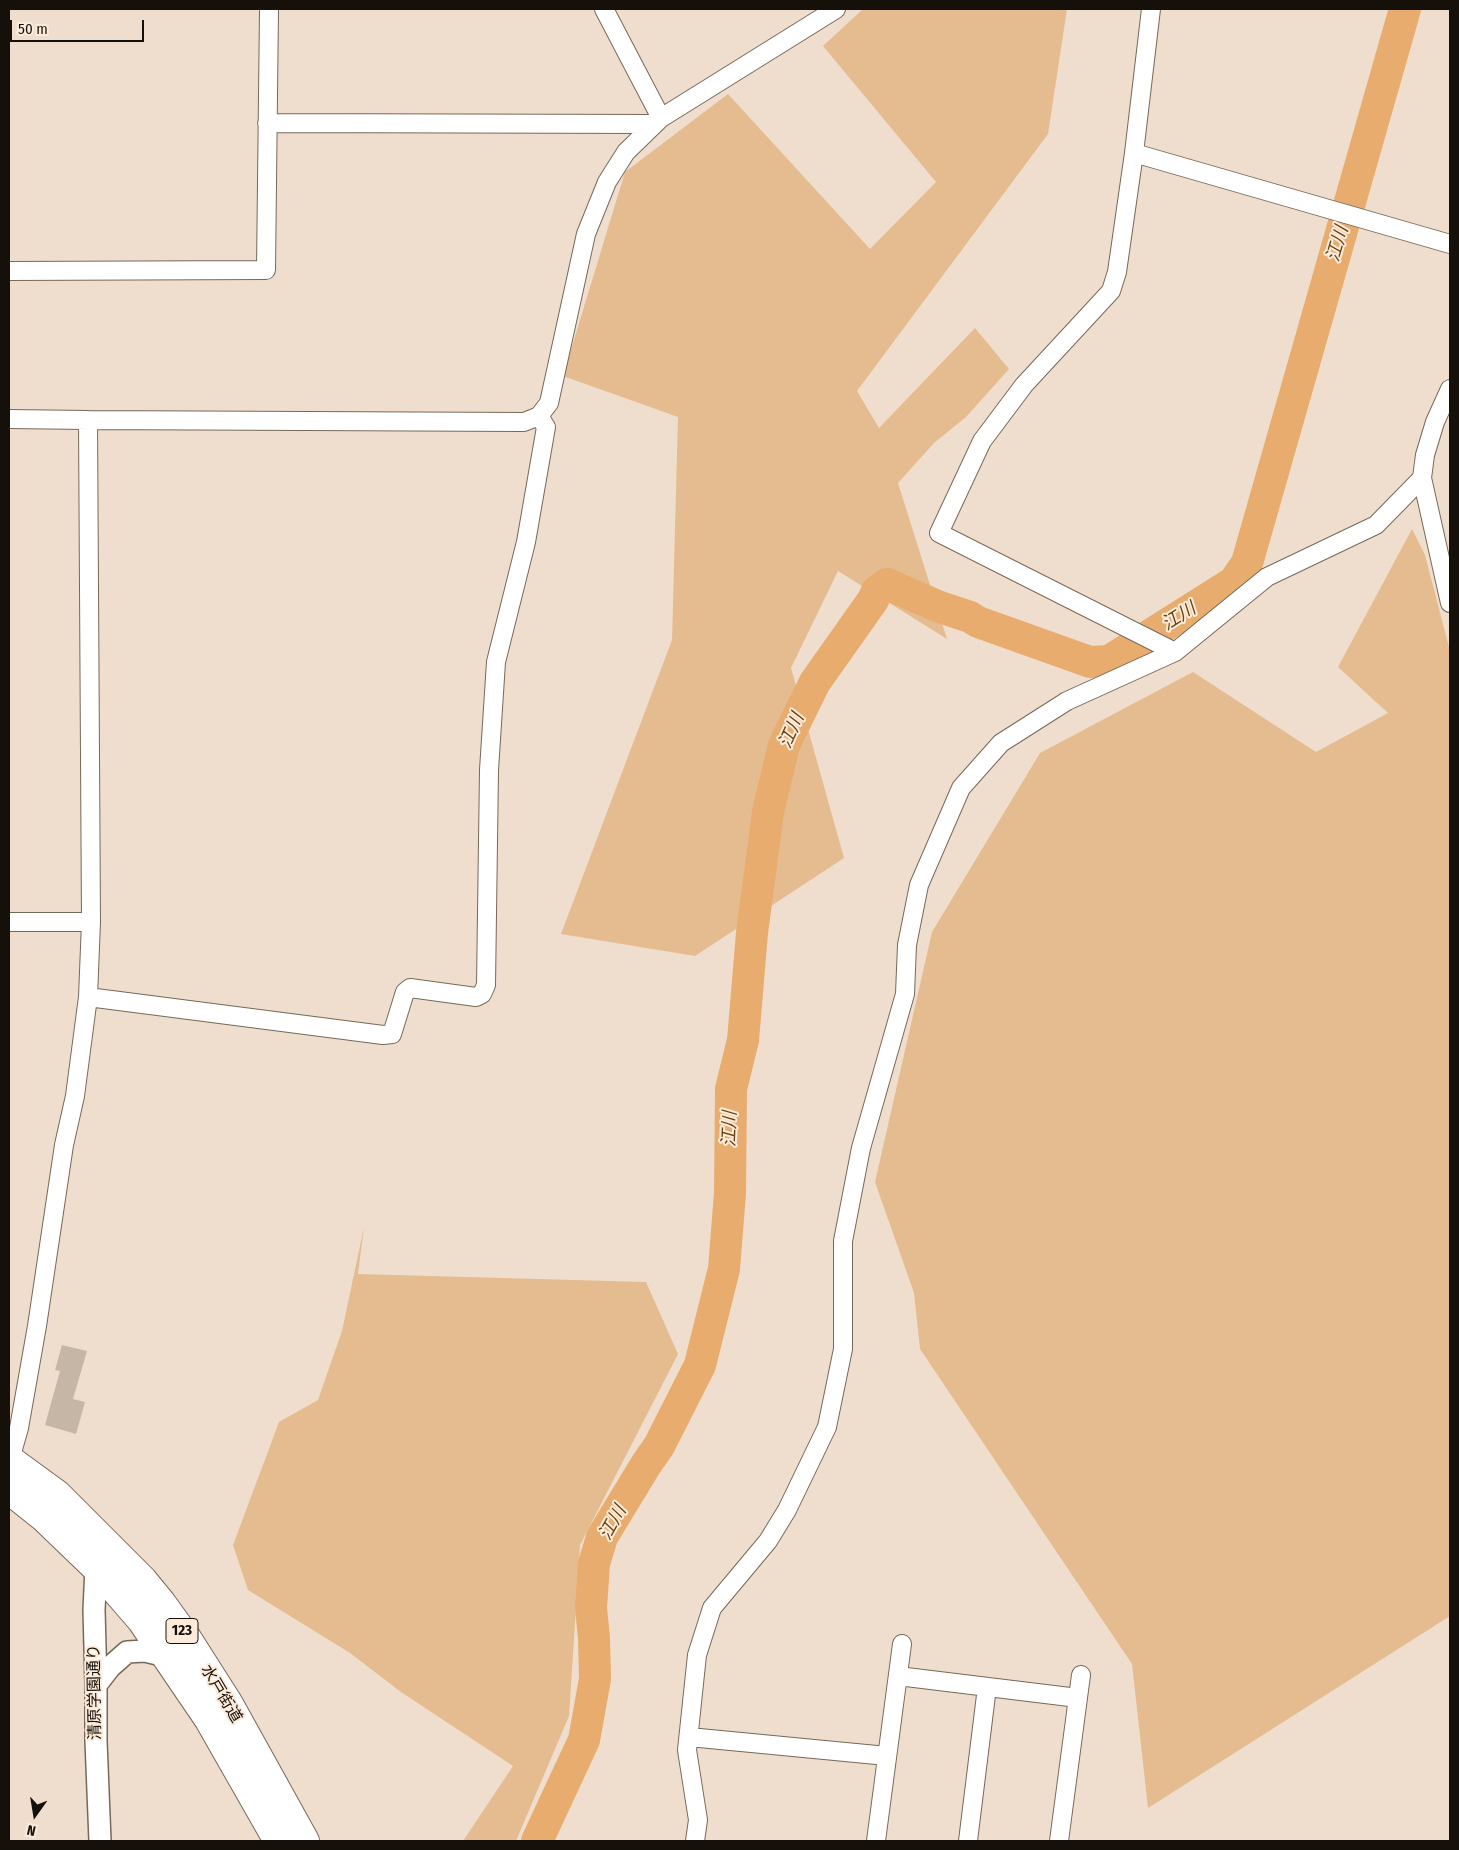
<!DOCTYPE html>
<html>
<head>
<meta charset="utf-8">
<style>
	body { margin:0 }
	#map { position:relative; width:1459px; height:1850px; overflow:hidden; background:#efdecd; font-family:"Fira Sans Condensed",sans-serif }
	canvas { display:block }
	.frame { position:absolute; inset:0; border:10px solid #16100a; pointer-events:none }
	.north { position:absolute; left:10px; top:1790px; width:50px; height:50px; -webkit-text-stroke:4px #fcebda; paint-order:stroke; rotate:193deg; font-size:14px; font-weight:700; line-height:20px; text-align:center; color:#16100a }
	.north::after { content:''; display:block; margin:auto; width:18px; height:22px; background:#16100a; clip-path:polygon(50% 0,100% 100%,50% 72%,0 100%) }
	.scale { position:absolute; left:10px; top:20px; width:134px; height:22px; box-sizing:border-box; border:2px solid #16100a; border-top:0; padding-left:6px; font-size:15px; line-height:18px; white-space:nowrap; color:#16100a; -webkit-text-stroke:4px #fcebda; paint-order:stroke }
</style>
</head>
<body>
<div id="map">
<canvas width="1459" height="1850"></canvas>
<div class="frame"></div>
<div class="north">N</div>
<div class="scale">50 m</div>
</div>
<script>
const ctx = document.querySelector('canvas').getContext('2d');
ctx.lineJoin = 'round';
function fillPath(path, color) { ctx.fillStyle = color; ctx.fill(path, 'evenodd'); }
function trace(path, color, width, dash) { ctx.strokeStyle = color; ctx.lineWidth = width; ctx.lineCap = dash ? 'butt' : 'round'; ctx.setLineDash(dash || []); ctx.stroke(path); }
function drawText(font, color, halo, rows, align = 'center') {
  ctx.font = font + ' "Fira Sans Condensed","Noto Sans JP",sans-serif'; ctx.lineWidth = 4; ctx.setLineDash([]); ctx.textBaseline = 'middle'; ctx.strokeStyle = halo; ctx.fillStyle = color; for (const [text, x, y, turn = 0] of rows) {
    ctx.save(); ctx.translate(x, y); ctx.rotate((+turn || 0) * Math.PI / 180); ctx.textAlign = isNaN(turn) ? turn : align; if (halo) ctx.strokeText(text, 0, 0); ctx.fillText(text, 0, 0); ctx.restore();
  }
}
fillPath(new Path2D(`
	M 863,9 L 1067,9 L 1048,134 L 857,391 L 879,428 L 975,328 L 1009,369 L 966,417 L 934,443 L 898,483 L 947,639 L 838,571 L 791,668 L 844,858 L 695,956 L 561,934 L 672,640 L 678,417 L 563,376 L 625,172 L 728,94 L 870,249 L 936,182 L 823,46 Z
	M 1412,529 L 1425,555 L 1450,651 L 1450,1616 L 1148,1808 L 1132,1664 L 920,1349 L 914,1293 L 875,1182 L 932,932 L 1040,753 L 1193,672 L 1316,752 L 1388,713 L 1338,667 Z
	M 364,1227 L 358,1274 L 646,1282 L 678,1354 L 580,1545 L 569,1716 L 516,1841 L 463,1841 L 513,1766 L 401,1692 L 350,1653 L 248,1590 L 233,1545 L 279,1422 L 318,1400 L 342,1331 Z`), '#e5bc90');
trace(new Path2D(`
	M 537,1841 L 584,1740 L 595,1679 L 594,1638 L 591,1608 L 594,1564 L 602,1537 L 647,1463 L 659,1446 L 700,1365 L 724,1269 L 730,1193 L 731,1089 L 743,1040 L 752,933 L 768,812 L 784,745 L 815,682 L 873,600 L 877,591 L 887,584 L 937,606 L 970,617 L 978,622 L 1090,662 L 1109,661 L 1234,582 L 1247,563 L 1405,9`), '#e8ad6e', 32);
fillPath(new Path2D(`
	M 62,1345 L 87,1351 L 73,1399 L 85,1402 L 76,1434 L 45,1425 L 60,1371 L 55,1370 Z`), '#c6b6a6');
const minor = new Path2D(`
	M 604,9 L 661,118
	M 1151,9 L 1134,153 L 1117,272 L 1111,291 L 1024,385 L 982,441 L 939,533 L 1175,652
	M 267,123 L 654,124
	M 1134,153 L 1450,244
	M 9,271 L 266,270 L 269,9
	M 1450,389 L 1435,422 L 1425,455 L 1422,478 L 1450,603
	M 9,419 L 88,420 L 91,922 L 88,997 L 75,1096 L 64,1145 L 37,1326 L 19,1428 L 9,1463
	M 88,420 L 524,422 L 539,416 L 549,403 L 586,234 L 607,182 L 626,152 L 661,118 L 836,9
	M 9,922 L 91,922
	M 88,997 L 383,1035 L 392,1034 L 405,992 L 410,988 L 476,997 L 482,994 L 486,985 L 489,770 L 496,662 L 526,542 L 546,427 L 539,416
	M 898,1676 L 1078,1698
	M 689,1737 L 887,1756
	M 695,1841 L 698,1820 L 687,1750 L 697,1655 L 712,1608 L 768,1541 L 787,1510 L 827,1427 L 843,1349 L 843,1241 L 861,1148 L 905,994 L 907,945 L 919,885 L 961,788 L 1001,743 L 1067,701 L 1175,652 L 1267,577 L 1376,525 L 1422,478
	M 876,1841 L 902,1644
	M 968,1841 L 987,1687
	M 1059,1841 L 1081,1675`);
const tertiary = new Path2D(`
	M 96,1685 L 110,1667 L 127,1652 L 145,1651 L 166,1656
	M 100,1841 L 96,1741 L 96,1685 L 94,1610 L 96,1568 L 102,1561`);
const trunk = new Path2D(`
	M 9,1459 L 57,1494 L 143,1580 L 161,1602 L 187,1638 L 229,1704 L 305,1841
	M 9,1490 L 43,1517 L 96,1568 L 141,1620 L 209,1720 L 278,1841`);
trace(minor, '#77695a', 20);
trace(tertiary, '#77695a', 24);
trace(trunk, '#77695a', 30);
trace(minor, '#fff', 18);
trace(tertiary, '#fff', 21);
trace(trunk, '#fff', 28);
for (const [x, y, w] of [
	[182,1631,32]
]) { const box = new Path2D(); box.roundRect(x - w / 2, y - 12.5, w, 25, 4); ctx.fillStyle = '#fcebda'; ctx.fill(box); trace(box, '#16100a', 1); }
drawText('bold 15px', '#16100a', null, [
	["123",182,1631]
]);
drawText('16px', '#16100a', '#fcebda', [
	["清原学園通り",95,1692,-91],
	["水戸街道",221,1694,59]
]);
drawText('italic 18px', '#684210', '#fcebda', [
	["江川",1338,244,-74],
	["江川",1179,617,-32],
	["江川",792,731,-66],
	["江川",730,1129,-88],
	["江川",613,1523,-61]
]);
</script>
</body>
</html>
